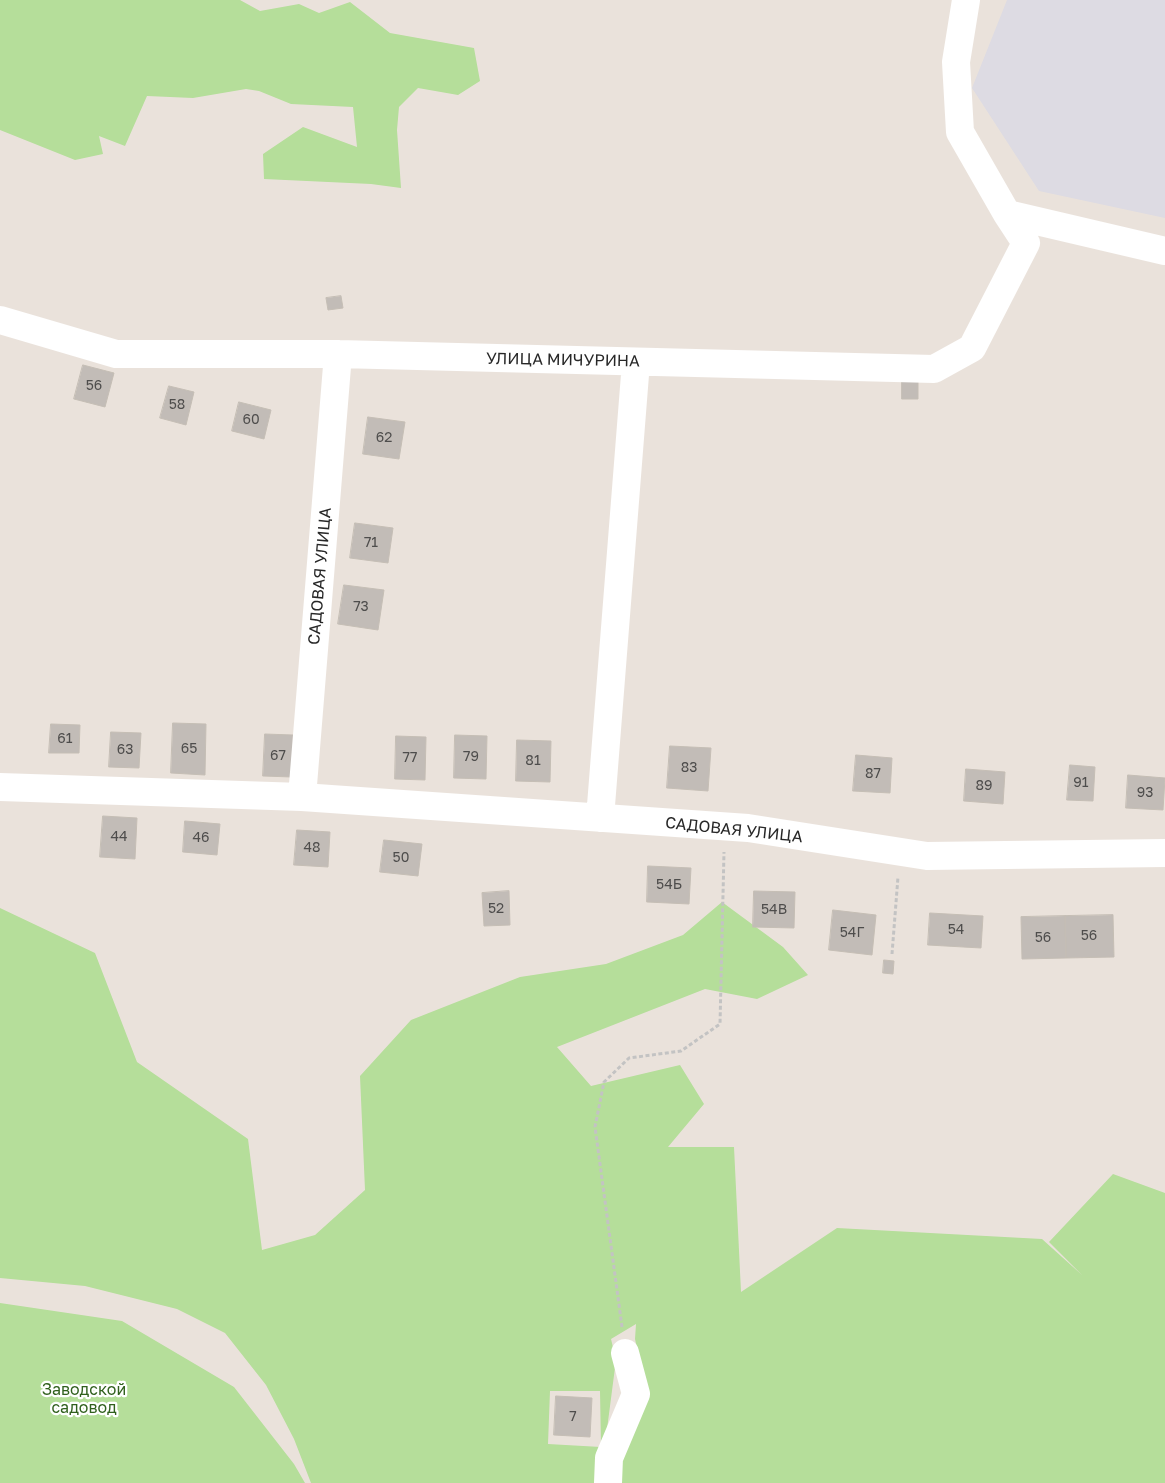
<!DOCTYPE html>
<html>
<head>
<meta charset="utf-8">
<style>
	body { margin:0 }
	canvas { display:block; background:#eae2db }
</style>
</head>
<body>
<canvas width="1165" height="1483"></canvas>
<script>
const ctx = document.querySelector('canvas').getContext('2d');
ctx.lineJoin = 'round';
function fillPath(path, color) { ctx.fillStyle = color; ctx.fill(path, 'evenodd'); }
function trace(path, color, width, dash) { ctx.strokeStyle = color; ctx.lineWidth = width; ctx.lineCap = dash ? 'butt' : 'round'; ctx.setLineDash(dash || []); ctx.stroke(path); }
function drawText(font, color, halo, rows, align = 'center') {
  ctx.font = font + ' "Golos Text",sans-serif'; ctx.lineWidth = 4.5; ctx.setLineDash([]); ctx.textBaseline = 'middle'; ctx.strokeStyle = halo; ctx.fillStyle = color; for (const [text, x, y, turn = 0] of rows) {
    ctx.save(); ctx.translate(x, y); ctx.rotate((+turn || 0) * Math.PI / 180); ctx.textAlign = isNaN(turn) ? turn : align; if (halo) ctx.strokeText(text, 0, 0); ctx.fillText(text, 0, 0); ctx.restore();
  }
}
fillPath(new Path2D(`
	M 1007,0 L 1165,0 L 1165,218 L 1039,191 L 972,88 Z`), '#dddbe3');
fillPath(new Path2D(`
	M 0,0 L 240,0 L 260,11 L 299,4 L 319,13 L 350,2 L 390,33 L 474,48 L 480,81 L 458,95 L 418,88 L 399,107 L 397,130 L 401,188 L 371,184 L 264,179 L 263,154 L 303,127 L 357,147 L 353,107 L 291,104 L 259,91 L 246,89 L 193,98 L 147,96 L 125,146 L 99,136 L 103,154 L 75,160 L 0,130 Z
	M 722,902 L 783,947 L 808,975 L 757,999 L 705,989 L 557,1047 L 591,1086 L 680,1065 L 704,1104 L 668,1147 L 734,1147 L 741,1292 L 837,1228 L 1042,1239 L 1082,1275 L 1049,1242 L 1113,1174 L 1165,1193 L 1165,1483 L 618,1483 L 622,1435 L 648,1397 L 635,1339 L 636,1324 L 611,1339 L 616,1360 L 600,1483 L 311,1483 L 294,1439 L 266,1385 L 225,1333 L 177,1309 L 85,1286 L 0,1278 L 0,908 L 95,953 L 137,1062 L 248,1139 L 262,1250 L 315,1235 L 365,1190 L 360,1076 L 411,1020 L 520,977 L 606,964 L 683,935 ZM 550,1391 L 600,1391 L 601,1447 L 548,1444 Z
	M 0,1303 L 122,1321 L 234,1387 L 294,1464 L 305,1483 L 0,1483 Z`), '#b5de9a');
const building = new Path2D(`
	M 341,296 L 343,308 L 328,310 L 326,298 Z
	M 83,365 L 114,373 L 105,407 L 74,399 Z
	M 902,378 L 918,378 L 918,399 L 902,399 Z
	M 169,386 L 194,392 L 186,425 L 160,418 Z
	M 239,402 L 271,410 L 264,439 L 232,431 Z
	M 368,417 L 405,422 L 399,459 L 363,454 Z
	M 355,523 L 393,528 L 388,563 L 350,558 Z
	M 344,585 L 384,590 L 378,630 L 338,624 Z
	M 173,723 L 206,724 L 205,775 L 171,773 Z
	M 51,724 L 80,725 L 79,753 L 49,753 Z
	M 111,732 L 141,733 L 139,768 L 109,767 Z
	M 265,734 L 293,735 L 292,777 L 263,776 Z
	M 455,735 L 487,736 L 486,779 L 454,778 Z
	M 396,736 L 426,737 L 425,780 L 395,779 Z
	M 517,740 L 551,741 L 550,782 L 516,781 Z
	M 670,746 L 711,748 L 708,791 L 667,788 Z
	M 856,755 L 892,758 L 890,793 L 853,791 Z
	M 1070,765 L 1095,767 L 1093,801 L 1067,800 Z
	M 966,769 L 1005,772 L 1003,804 L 964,801 Z
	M 1128,775 L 1165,778 L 1163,810 L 1126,808 Z
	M 103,816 L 137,818 L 135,859 L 100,857 Z
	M 185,821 L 220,824 L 217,855 L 183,852 Z
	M 297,830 L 330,832 L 328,867 L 294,865 Z
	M 384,840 L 422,844 L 418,876 L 380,872 Z
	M 648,866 L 691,868 L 689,904 L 647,902 Z
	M 509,891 L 510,925 L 484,926 L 482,893 Z
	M 754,891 L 795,892 L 794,928 L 753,927 Z
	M 833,910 L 876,915 L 872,955 L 829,950 Z
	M 930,913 L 983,916 L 981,948 L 928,945 Z
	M 1113,915 L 1114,957 L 1066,958 L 1065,916 Z
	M 1065,916 L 1066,958 L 1022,959 L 1021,917 Z
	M 884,960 L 894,961 L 893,974 L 883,973 Z
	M 556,1396 L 592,1398 L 590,1437 L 554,1435 Z`);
fillPath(building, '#c2bcb7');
trace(building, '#c5beb5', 1);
trace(new Path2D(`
	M 892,954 L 898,877
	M 622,1327 L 595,1127 L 604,1082 L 629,1058 L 681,1051 L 720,1024 L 724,852`), '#c3c3c3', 3, [4, 2.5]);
trace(new Path2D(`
	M 966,0 L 956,62 L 960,132 L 1007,214 L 1165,251
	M 0,320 L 116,354 L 338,354 L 934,369 L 972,348 L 1026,243 L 1007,214
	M 0,787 L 302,797 L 748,828 L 927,856 L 1165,853
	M 302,797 L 338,354
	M 600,818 L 636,362
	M 608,1483 L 609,1458 L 636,1394 L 625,1353`), '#fff', 28);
drawText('14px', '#4e4d4c', null, [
	["56",94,386],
	["58",177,405],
	["60",251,420],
	["62",384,438],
	["71",371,543],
	["73",361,607],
	["61",65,739],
	["65",189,749],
	["63",125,750],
	["67",278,756],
	["79",471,757],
	["77",410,758],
	["81",533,761],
	["83",689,768],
	["87",873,774],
	["91",1081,783],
	["89",984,786],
	["93",1145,793],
	["44",119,837],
	["46",201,838],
	["48",312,848],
	["50",401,858],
	["54Б",669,885],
	["52",496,909],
	["54В",774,910],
	["54",956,930],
	["54Г",852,933],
	["56",1089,936],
	["56",1043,938],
	["7",573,1417]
]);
drawText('16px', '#282828', '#fff', [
	["УЛИЦА МИЧУРИНА",563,360,1],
	["САДОВАЯ УЛИЦА",320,576,-85],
	["САДОВАЯ УЛИЦА",734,830,6]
]);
drawText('16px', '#30601d', '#fff', [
	["Заводской",84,1390],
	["садовод",84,1408]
]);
</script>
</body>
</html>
